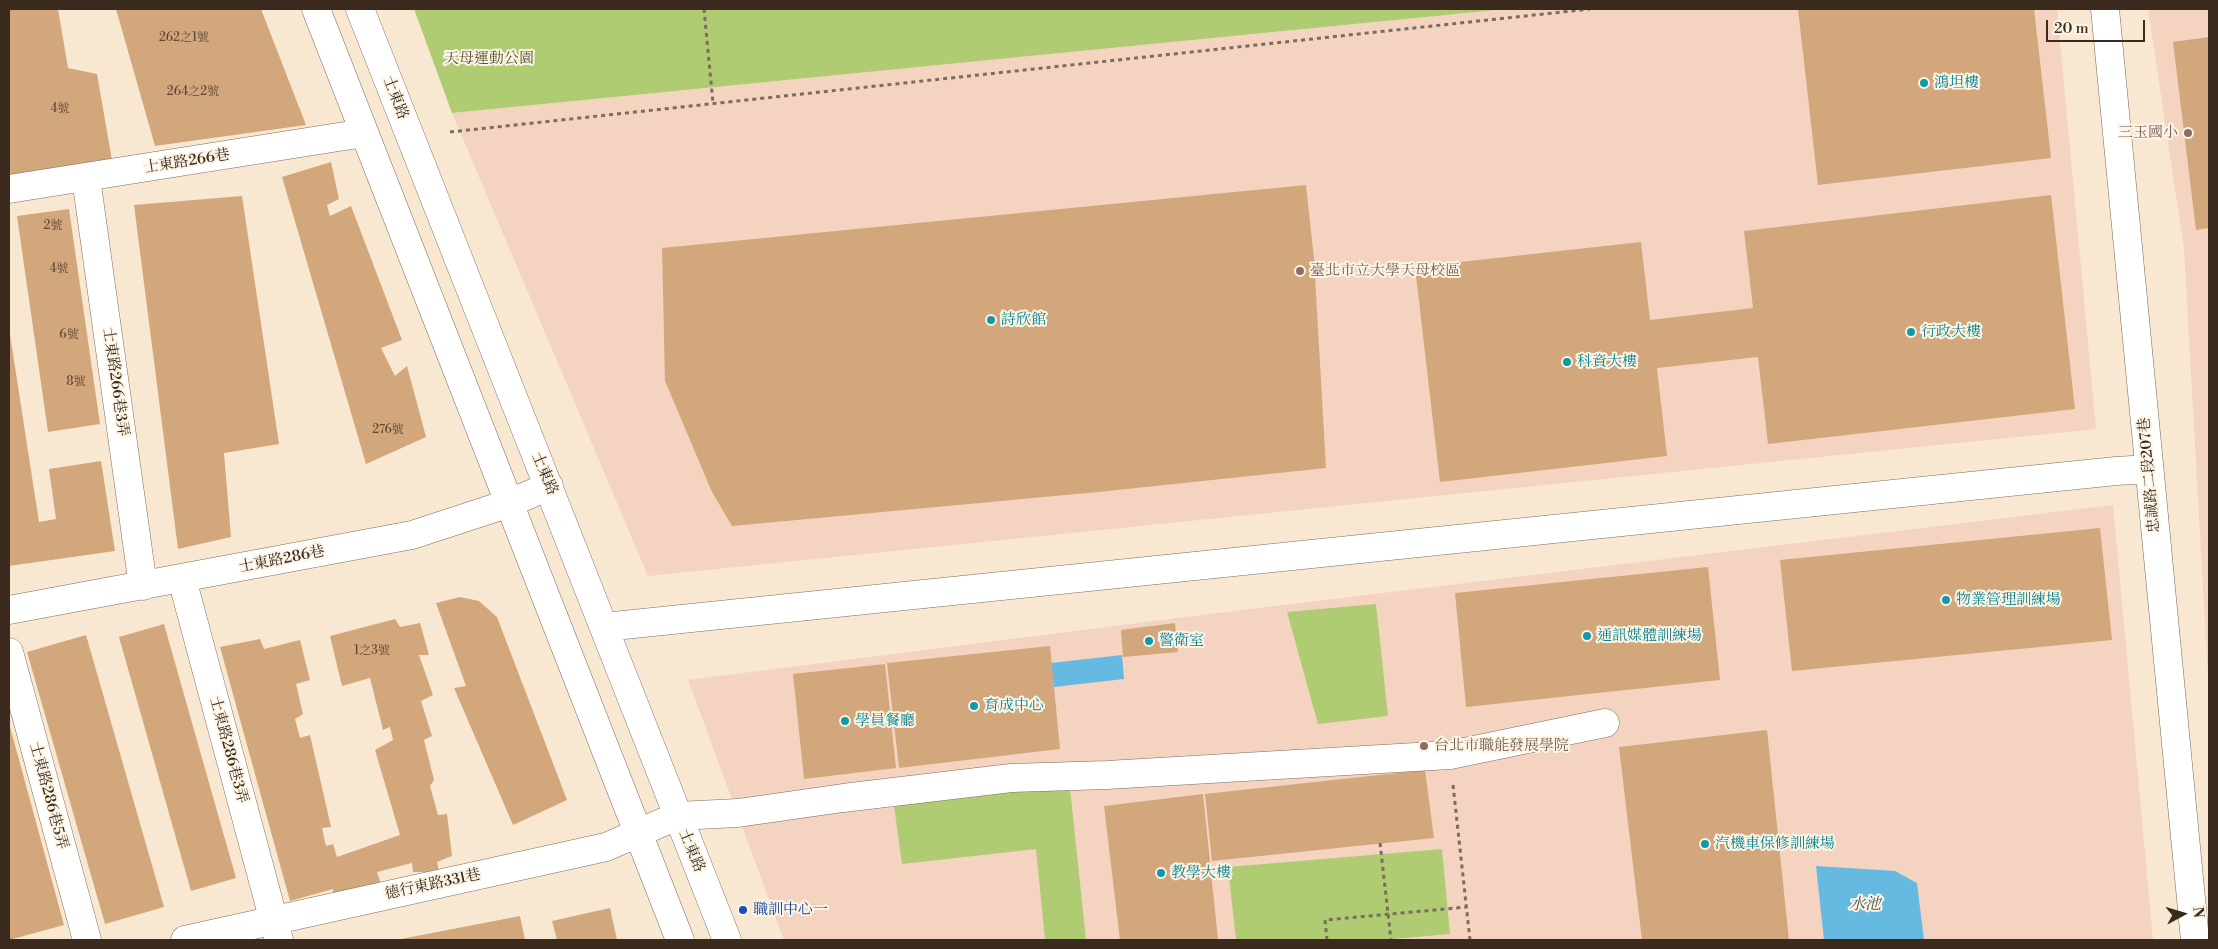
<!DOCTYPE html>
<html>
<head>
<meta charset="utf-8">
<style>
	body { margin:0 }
	#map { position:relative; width:2218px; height:949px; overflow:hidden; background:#f8e8d1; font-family:"Libre Bodoni",serif }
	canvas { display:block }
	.frame { position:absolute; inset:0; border:10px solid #3b2a1e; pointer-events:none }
	.north { position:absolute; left:2158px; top:889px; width:50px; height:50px; -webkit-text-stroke:4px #fcf5e5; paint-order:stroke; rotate:84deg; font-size:14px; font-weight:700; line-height:20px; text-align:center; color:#3b2a1e }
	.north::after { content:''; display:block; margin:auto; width:18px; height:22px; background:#3b2a1e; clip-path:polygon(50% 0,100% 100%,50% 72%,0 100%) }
	.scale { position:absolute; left:2046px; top:20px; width:99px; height:22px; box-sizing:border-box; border:2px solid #3b2a1e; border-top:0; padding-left:6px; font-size:15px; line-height:18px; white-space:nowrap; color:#3b2a1e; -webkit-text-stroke:4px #fcf5e5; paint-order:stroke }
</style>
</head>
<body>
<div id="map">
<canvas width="2218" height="949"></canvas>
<div class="frame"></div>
<div class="north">N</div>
<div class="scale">20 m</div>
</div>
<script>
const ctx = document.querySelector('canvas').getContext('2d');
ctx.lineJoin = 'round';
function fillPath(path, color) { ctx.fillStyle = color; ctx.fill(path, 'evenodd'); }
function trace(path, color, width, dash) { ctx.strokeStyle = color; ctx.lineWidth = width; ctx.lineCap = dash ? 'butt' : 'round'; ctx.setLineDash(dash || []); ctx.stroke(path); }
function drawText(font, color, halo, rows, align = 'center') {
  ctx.font = font + ' "Libre Bodoni","Noto Serif TC",serif'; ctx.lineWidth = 4; ctx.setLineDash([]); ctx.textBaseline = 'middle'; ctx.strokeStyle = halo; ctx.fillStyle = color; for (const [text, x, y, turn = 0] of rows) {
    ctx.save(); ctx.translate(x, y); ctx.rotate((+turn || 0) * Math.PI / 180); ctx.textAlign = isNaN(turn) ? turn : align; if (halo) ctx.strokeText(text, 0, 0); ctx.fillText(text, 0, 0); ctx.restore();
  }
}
fillPath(new Path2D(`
	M 1507,9 L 2057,9 L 2096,429 L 648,576 L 452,113 Z
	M 2148,9 L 2209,9 L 2209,694 L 2184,249 Z
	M 2113,505 L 2153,940 L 784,940 L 688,680 L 1217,613 Z`), '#f4d3c0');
fillPath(new Path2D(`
	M 414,9 L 1507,9 L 452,113 Z
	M 1376,604 L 1388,716 L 1318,724 L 1287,612 Z
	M 1069,779 L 1086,940 L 1045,940 L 1036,849 L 902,864 L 893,798 Z
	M 1442,849 L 1450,934 L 1382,940 L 1236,940 L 1228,867 Z`), '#afcc73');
fillPath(new Path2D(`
	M 1122,655 L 1124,679 L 1054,687 L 1051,663 Z
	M 1816,866 L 1895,871 L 1917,883 L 1924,940 L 1824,940 Z`), '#66bae2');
fillPath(new Path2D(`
	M 9,9 L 58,9 L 68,68 L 97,74 L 113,166 L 9,179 Z
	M 116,9 L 261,9 L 306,125 L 155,146 Z
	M 1798,9 L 2034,9 L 2051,158 L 1818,185 Z
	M 2209,37 L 2209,228 L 2196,230 L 2173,42 Z
	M 331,162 L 339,199 L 327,205 L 330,216 L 351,206 L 402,340 L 381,348 L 395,376 L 407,366 L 426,437 L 366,464 L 282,177 Z
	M 1306,185 L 1314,259 L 1326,468 L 1098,492 L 732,526 L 712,492 L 665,381 L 662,248 Z
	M 2051,195 L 2075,409 L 1768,444 L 1758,357 L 1657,368 L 1667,456 L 1440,482 L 1415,267 L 1641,242 L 1650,320 L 1753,308 L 1744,231 Z
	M 242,196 L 279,444 L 224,453 L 231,537 L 178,549 L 134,205 Z
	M 69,209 L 100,424 L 48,432 L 17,216 Z
	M 9,328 L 39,522 L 56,519 L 49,469 L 101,461 L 115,551 L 9,566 Z
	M 2100,528 L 2112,640 L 1792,671 L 1780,560 Z
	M 1708,567 L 1720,680 L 1466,707 L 1455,593 Z
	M 460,597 L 479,601 L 497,617 L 567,800 L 513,825 L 454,688 L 466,686 L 436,603 Z
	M 395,619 L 400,627 L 420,623 L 429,655 L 419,655 L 433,695 L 421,701 L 432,736 L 424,740 L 434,780 L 430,786 L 438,815 L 447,814 L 452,856 L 437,862 L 439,872 L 413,872 L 412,863 L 377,872 L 381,884 L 334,899 L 333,889 L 290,901 L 220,647 L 260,639 L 264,649 L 300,640 L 310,680 L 296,684 L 303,714 L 295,719 L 300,738 L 310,735 L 331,827 L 322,828 L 326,846 L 333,844 L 337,857 L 400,835 L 375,750 L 393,740 L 390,727 L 383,730 L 370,678 L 342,686 L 330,636 Z
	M 1175,623 L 1178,652 L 1123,657 L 1121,630 Z
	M 164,624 L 236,878 L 191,891 L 119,637 Z
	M 86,635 L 164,907 L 105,924 L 27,652 Z
	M 1050,646 L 1060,749 L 899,768 L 887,663 Z
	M 885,664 L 896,768 L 804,779 L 793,674 Z
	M 9,723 L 64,925 L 9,940 Z
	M 1767,730 L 1789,940 L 1642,940 L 1619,747 Z
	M 1425,770 L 1434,838 L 1212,861 L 1205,794 Z
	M 1203,794 L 1218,940 L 1120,940 L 1104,806 Z
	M 610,908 L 617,940 L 557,940 L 552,921 Z
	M 520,916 L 525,940 L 401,940 L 401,939 Z`), '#d3a77c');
const minor = new Path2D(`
	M 316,9 L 680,940
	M 360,9 L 727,940
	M 2105,9 L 2195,940
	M 86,178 L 143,586
	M 9,189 L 364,133
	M 182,579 L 279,940
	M 9,610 L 412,535 L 510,503 L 549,486
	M 604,627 L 2116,471 L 2149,469
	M 9,652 L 87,940
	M 185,940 L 606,847 L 677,816 L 738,813 L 843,798 L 1011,778 L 1107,775 L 1450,755 L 1605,723`);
trace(minor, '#7d6c5d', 29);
trace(new Path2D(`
	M 704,9 L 713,103
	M 450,132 L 1590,9
	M 1453,785 L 1470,940
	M 1380,843 L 1391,940
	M 1327,940 L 1325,920 L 1467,907`), '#7d6c5d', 3, [4, 4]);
trace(minor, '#fff', 28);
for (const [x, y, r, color] of [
	[1924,83,5,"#0f9aa8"],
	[2188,133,5,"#8d6e63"],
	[1300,271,5,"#8d6e63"],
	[991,320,5,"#0f9aa8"],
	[1911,332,5,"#0f9aa8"],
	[1567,362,5,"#0f9aa8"],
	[1946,600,5,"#0f9aa8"],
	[1587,636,5,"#0f9aa8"],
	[1149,641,5,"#0f9aa8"],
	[974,706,5,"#0f9aa8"],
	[845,721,5,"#0f9aa8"],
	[1424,746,5,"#8d6e63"],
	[1705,844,5,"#0f9aa8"],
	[1161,873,5,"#0f9aa8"],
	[743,910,5,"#1a4fb4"]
]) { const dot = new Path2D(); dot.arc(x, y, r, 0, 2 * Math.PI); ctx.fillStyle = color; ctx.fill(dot); trace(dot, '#fcf5e5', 2); }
drawText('12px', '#614936', null, [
	["262之1號",184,38],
	["264之2號",193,92],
	["4號",60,109],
	["2號",53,226],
	["4號",59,269],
	["6號",69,335],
	["8號",76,382],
	["276號",388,430],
	["1之3號",372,651]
]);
drawText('15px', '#585233', '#fcf5e5', [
	["天母運動公園",489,59]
]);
drawText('15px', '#0d838f', '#fcf5e5', [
	["鴻坦樓",1934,83],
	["詩欣館",1001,320],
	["行政大樓",1921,332],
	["科資大樓",1577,362],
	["物業管理訓練場",1956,600],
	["通訊媒體訓練場",1597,636],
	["警衛室",1159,641],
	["育成中心",984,706],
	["學員餐廳",855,721],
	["汽機車保修訓練場",1715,844],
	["教學大樓",1171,873]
], 'left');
drawText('15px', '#3b2a1e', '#fcf5e5', [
	["士東路",395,98,69],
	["士東路266巷",187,162,-9],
	["士東路266巷3弄",115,382,82],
	["士東路",544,474,67],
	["忠誠路二段207巷",2150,475,-95],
	["士東路286巷",282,560,-11],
	["士東路286巷3弄",228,750,75],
	["士東路286巷5弄",48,796,75],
	["士東路",691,851,68],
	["德行東路331巷",433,885,-12]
]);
drawText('15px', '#785e54', '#fcf5e5', [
	["三玉國小",2178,133,"right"],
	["臺北市立大學天母校區",1310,271],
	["台北市職能發展學院",1434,746]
], 'left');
drawText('15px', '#164399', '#fcf5e5', [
	["職訓中心一",753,910]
], 'left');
drawText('italic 16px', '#485559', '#fcf5e5', [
	["水池",1865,905]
]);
</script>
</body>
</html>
